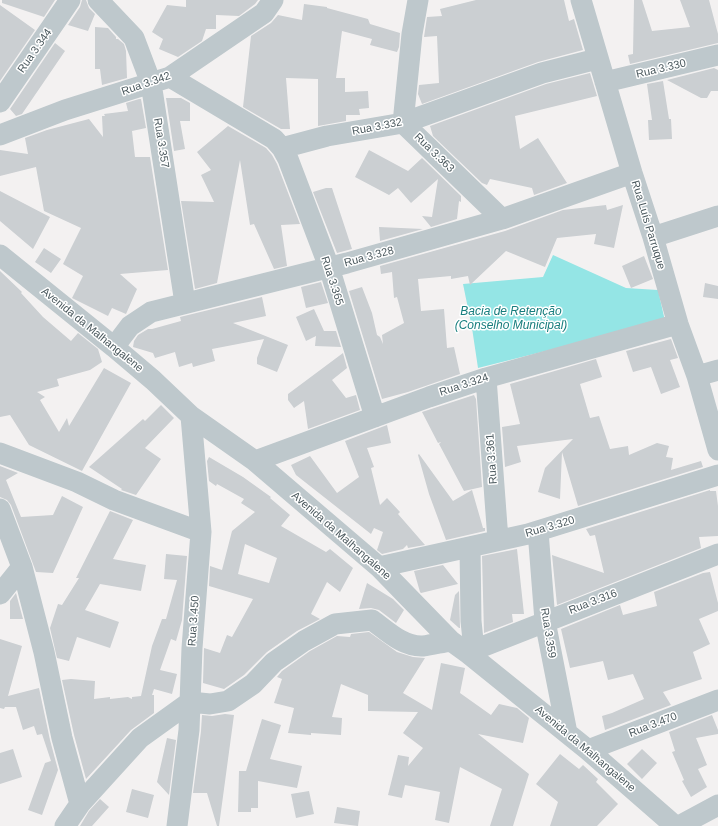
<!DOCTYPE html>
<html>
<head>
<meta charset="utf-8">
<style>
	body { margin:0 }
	canvas { display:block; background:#f3f1f1 }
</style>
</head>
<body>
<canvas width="718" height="826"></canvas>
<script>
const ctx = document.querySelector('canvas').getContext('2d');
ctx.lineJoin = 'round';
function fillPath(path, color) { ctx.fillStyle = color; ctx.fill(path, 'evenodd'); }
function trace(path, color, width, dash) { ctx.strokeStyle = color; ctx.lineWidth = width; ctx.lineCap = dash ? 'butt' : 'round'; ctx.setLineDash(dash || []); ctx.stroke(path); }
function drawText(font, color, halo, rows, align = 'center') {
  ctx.font = font + ' Arial,sans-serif'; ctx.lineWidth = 3; ctx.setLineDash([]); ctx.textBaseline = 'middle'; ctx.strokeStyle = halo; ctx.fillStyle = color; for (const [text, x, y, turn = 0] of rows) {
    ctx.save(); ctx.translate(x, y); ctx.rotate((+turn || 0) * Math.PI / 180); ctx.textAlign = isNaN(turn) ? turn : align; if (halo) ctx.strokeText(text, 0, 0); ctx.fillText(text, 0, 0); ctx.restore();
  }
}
fillPath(new Path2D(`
	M 553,255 L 626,288 L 658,290 L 665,321 L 478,368 L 472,328 L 463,284 L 543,277 Z`), '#94e5e5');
fillPath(new Path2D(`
	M 2,0 L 55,0 L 44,17 L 2,3 Z
	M 82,0 L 86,0 L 89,8 L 95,14 L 88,31 L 68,25 L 80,7 Z
	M 186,0 L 258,0 L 255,4 L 239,16 L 216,15 L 216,29 L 206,29 L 202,41 L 178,57 L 159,49 L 163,39 L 152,32 L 167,5 L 186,7 Z
	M 476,0 L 564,0 L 569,21 L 574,19 L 583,50 L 538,62 L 422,104 L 418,94 L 419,85 L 439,83 L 437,36 L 424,37 L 427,17 L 442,16 L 440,9 Z
	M 634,0 L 642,0 L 652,31 L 690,27 L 680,0 L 709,0 L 718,34 L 718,43 L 630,64 L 628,55 L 633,54 Z
	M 304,4 L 327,7 L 327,8 L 368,19 L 370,24 L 400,33 L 399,47 L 397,52 L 370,45 L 372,39 L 342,31 L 336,78 L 345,78 L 345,92 L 368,91 L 369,108 L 359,109 L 360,115 L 346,115 L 346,121 L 318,126 L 318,79 L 286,78 L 290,129 L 281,129 L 243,107 L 251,36 L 271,23 L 278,15 L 302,20 Z
	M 0,5 L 35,30 L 0,81 Z
	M 95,27 L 108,28 L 116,37 L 116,39 L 118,39 L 124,44 L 126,51 L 127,78 L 102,85 L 100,69 L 95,69 Z
	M 55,43 L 65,51 L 22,114 L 16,116 L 10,109 Z
	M 714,68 L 718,70 L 718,91 L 711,91 L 707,98 L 701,98 L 667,80 Z
	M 590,73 L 597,96 L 515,116 L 520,149 L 538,138 L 567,183 L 534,195 L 532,188 L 490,179 L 487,185 L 482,183 L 433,136 L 430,126 L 546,84 Z
	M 663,81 L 669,119 L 671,119 L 672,139 L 649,140 L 648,120 L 652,120 L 647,84 Z
	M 166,98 L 181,98 L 190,103 L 190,121 L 180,121 L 185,149 L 174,151 Z
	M 139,99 L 141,99 L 146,128 L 132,131 L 135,157 L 150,157 L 168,270 L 120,274 L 137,289 L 126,314 L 112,308 L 108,316 L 72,298 L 83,276 L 63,264 L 81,228 L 44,211 L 36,167 L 0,176 L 0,150 L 28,154 L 25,138 L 47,130 L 89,119 L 103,137 L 102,116 L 105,116 L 104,114 L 128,111 L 126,103 Z
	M 228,126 L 266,148 L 272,155 L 277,164 L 300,224 L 281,225 L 287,266 L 274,269 L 254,224 L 250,225 L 240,160 L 217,283 L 195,289 L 181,201 L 214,202 L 201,175 L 211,170 L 197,152 Z
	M 369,150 L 408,171 L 422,158 L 461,196 L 461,202 L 459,201 L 457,219 L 431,227 L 422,216 L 432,217 L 438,179 L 411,203 L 398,188 L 389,195 L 355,177 Z
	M 326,188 L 332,188 L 352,249 L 337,253 L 313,192 Z
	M 0,191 L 50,217 L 33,249 L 0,221 Z
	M 606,205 L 607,210 L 623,205 L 614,248 L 594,244 L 596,234 L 557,238 L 545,267 L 506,251 L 470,285 L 468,276 L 451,279 L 451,276 L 418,279 L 421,311 L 444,309 L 447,348 L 454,347 L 460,374 L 408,392 L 382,399 L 349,291 L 362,287 L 372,313 L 377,335 L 380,337 L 383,344 L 382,335 L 404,323 L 397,297 L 394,298 L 392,272 L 381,274 L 380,266 L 505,231 L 563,210 Z
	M 379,227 L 423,229 L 380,241 Z
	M 44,248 L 61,259 L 51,273 L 35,262 Z
	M 644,256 L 653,279 L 631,288 L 622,266 Z
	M 0,271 L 22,292 L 21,293 L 43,317 L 71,341 L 78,333 L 98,349 L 102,362 L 90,370 L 57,379 L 59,386 L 37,392 L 45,397 L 40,400 L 59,432 L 67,418 L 69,426 L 104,368 L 131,383 L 82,471 L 29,445 L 10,415 L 0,417 Z
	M 321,282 L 328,303 L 306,308 L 301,287 Z
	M 705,283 L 718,286 L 718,299 L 703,297 Z
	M 262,297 L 266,316 L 233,323 L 288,345 L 277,372 L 257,364 L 257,358 L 264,339 L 212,349 L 215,361 L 193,367 L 192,363 L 179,367 L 175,352 L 155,358 L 153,353 L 133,347 L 134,341 L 138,335 L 148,329 L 152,329 L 181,321 L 180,317 Z
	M 314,309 L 324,331 L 336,331 L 341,347 L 315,346 L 316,336 L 306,341 L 296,317 Z
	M 671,339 L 678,358 L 670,360 L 680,387 L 661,394 L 651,367 L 633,372 L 626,351 Z
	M 343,353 L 347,368 L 332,380 L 346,398 L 356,395 L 360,410 L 308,429 L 304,401 L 294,408 L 288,400 L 288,394 Z
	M 596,359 L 602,377 L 580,384 L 590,418 L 599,416 L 610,449 L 628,446 L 629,455 L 657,443 L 669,446 L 666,457 L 673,458 L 671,470 L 701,461 L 703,467 L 578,506 L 562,452 L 560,499 L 538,492 L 545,468 L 573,439 L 517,446 L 521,462 L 505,467 L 502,427 L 520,424 L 510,384 Z
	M 474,395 L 476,399 L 482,487 L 464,491 L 439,444 L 441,442 L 438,443 L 422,412 Z
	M 161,405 L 174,418 L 145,448 L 161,459 L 136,495 L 121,490 L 122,489 L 89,467 L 143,419 L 145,421 Z
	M 387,425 L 391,443 L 367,448 L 374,467 L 371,468 L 380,505 L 387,498 L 400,512 L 398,514 L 425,545 L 408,548 L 407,545 L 403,549 L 382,554 L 377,550 L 383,532 L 374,528 L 371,534 L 296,475 L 291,465 L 310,456 L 337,493 L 359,477 L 345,441 Z
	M 419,454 L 453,501 L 472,490 L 483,528 L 485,528 L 485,531 L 446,540 L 429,494 L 418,455 Z
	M 209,457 L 243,477 L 271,497 L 270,498 L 290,515 L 281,526 L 326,552 L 330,549 L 353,568 L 340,592 L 327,582 L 311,614 L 320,619 L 297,631 L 267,652 L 244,675 L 224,689 L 203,683 L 204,648 L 220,653 L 227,635 L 232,637 L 253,599 L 209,586 L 210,566 L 222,570 L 232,531 L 255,512 L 241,503 L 244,499 L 217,484 L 216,486 L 209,481 L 207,461 ZM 245,544 L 277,558 L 269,583 L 238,574 Z
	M 0,466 L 18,473 L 6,480 L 21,517 L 53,515 L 62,496 L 83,507 L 53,573 L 36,572 L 11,505 L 7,500 L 0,497 Z
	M 710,490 L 710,491 L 716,491 L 718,506 L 718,536 L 699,537 L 701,548 L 557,605 L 552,555 L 604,573 L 595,535 L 590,536 L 586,529 Z
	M 110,511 L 133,520 L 113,559 L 146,565 L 141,591 L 100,584 L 85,610 L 119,622 L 110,648 L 77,637 L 69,661 L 57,658 L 50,628 L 58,604 L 62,605 L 79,578 L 76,578 Z
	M 517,549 L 524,614 L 512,614 L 513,622 L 484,633 L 482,556 Z
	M 166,554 L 187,556 L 182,620 L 176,641 L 171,639 L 160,670 L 177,674 L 172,694 L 154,689 L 152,695 L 154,695 L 154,713 L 131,730 L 86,779 L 74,735 L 62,680 L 71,679 L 95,681 L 94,699 L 110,697 L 110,699 L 128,697 L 132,699 L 132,697 L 141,696 L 152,646 L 162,619 L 166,619 L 177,580 L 164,579 Z
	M 443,565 L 458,584 L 421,593 L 420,592 L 414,571 Z
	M 710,572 L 718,603 L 718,611 L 699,619 L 710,644 L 693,652 L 702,679 L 663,692 L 671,705 L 605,730 L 602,716 L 612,713 L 644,699 L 633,674 L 608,680 L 603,661 L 570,668 L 561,629 L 620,605 L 623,615 L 657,606 L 654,592 L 703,573 Z
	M 367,583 L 393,599 L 404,610 L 396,623 L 379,610 L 371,608 L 359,609 Z
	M 459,591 L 460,628 L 459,628 L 450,620 L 455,595 Z
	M 16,593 L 23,619 L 10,619 L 10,601 Z
	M 369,632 L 397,652 L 413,657 L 425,658 L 403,693 L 432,710 L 441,663 L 465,668 L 460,693 L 491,715 L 499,704 L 517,708 L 529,718 L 523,743 L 478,734 L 529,774 L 513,826 L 490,826 L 502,789 L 460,767 L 449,823 L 435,820 L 440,792 L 405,785 L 402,798 L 388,795 L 398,755 L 409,757 L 408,766 L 423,748 L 403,733 L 418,712 L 368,711 L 368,695 L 341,684 L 332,717 L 342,718 L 341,735 L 311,733 L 311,735 L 288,733 L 294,708 L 274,703 L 282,679 L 277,677 L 282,671 L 310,651 L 337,636 L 350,637 L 351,634 Z
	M 0,639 L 22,646 L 8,696 L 39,688 L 50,740 L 58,770 L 42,815 L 28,810 L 45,763 L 51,761 L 42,734 L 37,735 L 34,726 L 23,730 L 16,707 L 5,707 L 4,709 L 0,708 Z
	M 225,714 L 234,715 L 219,826 L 217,826 L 207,793 L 193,793 L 201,731 L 202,715 L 212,716 Z
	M 712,715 L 718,730 L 718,734 L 696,738 L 707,765 L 698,769 L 707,787 L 691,797 L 682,781 L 684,780 L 672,752 L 675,751 L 669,732 Z
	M 262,719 L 281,725 L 270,759 L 302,766 L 297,788 L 258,781 L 258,808 L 251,808 L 251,812 L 238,812 L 239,771 L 246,771 Z
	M 167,738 L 176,740 L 169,795 L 157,782 Z
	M 13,749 L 22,777 L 0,784 L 0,753 Z
	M 642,749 L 657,763 L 642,779 L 627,764 Z
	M 560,754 L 579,769 L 583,765 L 598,779 L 596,782 L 618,804 L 597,826 L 550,826 L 558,802 L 536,784 Z
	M 132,789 L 154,795 L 148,818 L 126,812 Z
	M 309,791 L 314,814 L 296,818 L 291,794 Z
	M 100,799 L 109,807 L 92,826 L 80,826 L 89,811 Z
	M 337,807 L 360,811 L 358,826 L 334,823 Z`), '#cbcfd2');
trace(new Path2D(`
	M 98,0 L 134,38 L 151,83 L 185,303
	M 418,0 L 412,34 L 403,123 L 502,219
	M 581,0 L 632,173 L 653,237 L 678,324 L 697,376 L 718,450
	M 170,77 L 274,139 L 282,148 L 327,136 L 403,123 L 542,73 L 597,59
	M 605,82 L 718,55
	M 0,102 L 70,0
	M 0,135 L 65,110 L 170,77 L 264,13 L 273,0
	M 282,148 L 288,159 L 329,267 L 375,417
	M 653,237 L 718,216
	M 0,255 L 114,347 L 153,380 L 191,416 L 255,461 L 379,567 L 451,641 L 469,654 L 588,750 L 675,826
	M 114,347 L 130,326 L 151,312 L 347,263 L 502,219 L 632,173
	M 697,376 L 718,370
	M 486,378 L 498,540
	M 0,453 L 77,482 L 114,500 L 201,532
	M 255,461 L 429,397 L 486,378 L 678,324
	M 0,509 L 22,567 L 44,652 L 62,738 L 80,804
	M 538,531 L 545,621 L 567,733
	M 470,547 L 471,621 L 474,650
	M 379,567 L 528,534 L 718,475
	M 0,594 L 22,567
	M 469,654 L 474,650 L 718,554
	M 588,750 L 718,700
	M 65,826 L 80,804 L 140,738 L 190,702 L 210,704 L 228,701 L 253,684 L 274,662 L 304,641 L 335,624 L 372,620 C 387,631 403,647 423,646 C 433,645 442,642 451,641
	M 177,826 L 189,730 L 192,648 L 201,532 L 191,416
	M 679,826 L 718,805`), '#bec8cc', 21);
drawText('11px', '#4a585d', '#fff', [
	["Rua 3.344",35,51,-55],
	["Rua 3.330",661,69,-13],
	["Rua 3.342",146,84,-19],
	["Rua 3.332",377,127,-11],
	["Rua 3.357",161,143,81],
	["Rua 3.363",434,153,44],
	["Rua Luís Parruque",648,225,73],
	["Rua 3.328",369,257,-15],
	["Rua 3.365",332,281,72],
	["Avenida da Malhangalene",92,330,39],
	["Rua 3.324",464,385,-18],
	["Rua 3.361",492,459,-94],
	["Rua 3.320",550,527,-16],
	["Avenida da Malhangalene",341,536,41],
	["Rua 3.316",593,602,-21],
	["Rua 3.450",194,621,-86],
	["Rua 3.359",548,633,81],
	["Rua 3.470",653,725,-21],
	["Avenida da Malhangalene",585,749,40]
]);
drawText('italic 12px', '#167d7d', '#fff', [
	["Bacia de Retenção",511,312],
	["(Conselho Municipal)",511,326]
]);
</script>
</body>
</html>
